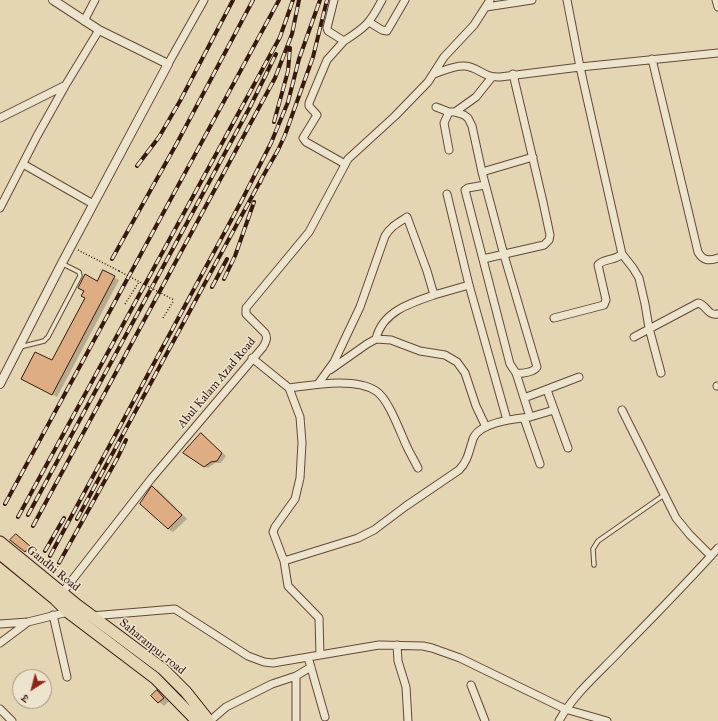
<!DOCTYPE html>
<html>
<head>
<meta charset="utf-8">
<style>
	body { margin:0 }
	#map { position:relative; width:718px; height:721px; overflow:hidden; background:#e4d5b3; font-family:"IM FELL Great Primer","Noto Serif Devanagari",serif }
	canvas { display:block }
	.north { position:absolute; left:12px; top:669px; width:40px; height:40px; box-sizing:border-box; background:#ede4ce; border:1px solid #a49382; border-radius:50%; rotate:216deg; font-size:11px; font-weight:700; line-height:16px; text-align:center; color:#361a0f }
	.north::after { content:''; display:block; margin:auto; width:14px; height:18px; background:#8f2418; clip-path:polygon(50% 0,100% 100%,50% 72%,0 100%) }
</style>
</head>
<body>
<div id="map">
<canvas width="718" height="721"></canvas>
<div class="north">उ</div>
</div>
<script>
const ctx = document.querySelector('canvas').getContext('2d');
ctx.lineJoin = 'round';
function fillPath(path, color) { ctx.fillStyle = color; ctx.fill(path, 'evenodd'); }
function trace(path, color, width, dash) { ctx.strokeStyle = color; ctx.lineWidth = width; ctx.lineCap = dash ? 'butt' : 'round'; ctx.setLineDash(dash || []); ctx.stroke(path); }
function drawText(font, color, halo, rows, align = 'center') {
  ctx.font = font + ' "IM FELL Great Primer",serif'; ctx.lineWidth = 3; ctx.setLineDash([]); ctx.textBaseline = 'middle'; ctx.strokeStyle = halo; ctx.fillStyle = color; for (const [text, x, y, turn = 0] of rows) {
    ctx.save(); ctx.translate(x, y); ctx.rotate((+turn || 0) * Math.PI / 180); ctx.textAlign = isNaN(turn) ? turn : align; if (halo) ctx.strokeText(text, 0, 0); ctx.fillText(text, 0, 0); ctx.restore();
  }
}
fillPath(new Path2D(`
	M 103,271 L 119,280 L 57,397 L 22,378 L 52,362 L 86,298 Z
	M 204,436 L 226,456 L 221,463 L 215,463 L 208,468 L 204,466 Z
	M 153,488 L 158,490 L 187,519 L 173,532 L 168,529 Z
	M 18,537 L 32,548 L 27,553 L 25,551 Z
	M 157,691 L 169,701 L 164,706 L 152,696 Z`), '#0003');
const building = new Path2D(`
	M 103,270 L 115,276 L 52,395 L 21,379 L 35,352 L 52,360 L 85,298 L 81,296 L 84,291 L 78,288 L 85,274 L 97,281 Z
	M 201,433 L 222,453 L 217,461 L 211,462 L 204,467 L 183,453 Z
	M 152,486 L 182,515 L 168,529 L 140,504 Z
	M 16,534 L 30,546 L 25,552 L 10,540 Z
	M 157,690 L 164,698 L 158,703 L 151,696 Z`);
fillPath(building, '#dead84');
trace(building, '#361a0f', 1);
const service = new Path2D(`
	M 20,347 L 44,341 L 48,337 L 80,276 L 79,272 L 63,264
	M 594,565 L 593,549 L 598,541 L 664,495`);
const minor = new Path2D(`
	M 334,0 L 327,28 L 328,31 L 344,41 L 327,60 L 309,103 L 309,106 L 317,115 L 303,138 L 306,142 L 345,164
	M 716,0 L 718,7
	M 486,7 L 532,0
	M 84,21 L 95,0
	M 369,22 L 382,30 L 387,31 L 405,0
	M 344,41 C 366,27 370,23 382,0
	M 652,59 L 698,252 C 703,261 709,261 718,258
	M 168,64 L 204,0
	M 434,74 C 443,71 455,65 465,66 C 479,67 483,78 500,77 L 580,67 L 718,53
	M 436,107 L 449,112 L 455,112 L 464,115 L 468,118 L 472,126 L 482,172 L 504,255 L 537,367 C 534,372 522,374 516,373 L 510,364 L 465,190 L 468,188 L 485,185
	M 449,112 L 444,123 L 449,150
	M 455,112 L 476,97 L 492,77
	M 0,118 L 64,86
	M 23,164 L 93,204
	M 482,172 L 533,157
	M 447,194 L 469,285 L 507,420
	M 0,208 L 37,136 L 65,86 L 99,30
	M 622,254 L 633,268 L 639,278 L 645,304 L 649,328 L 661,373
	M 483,259 L 544,245 L 549,240 L 550,235 L 543,202 L 513,74
	M 434,295 L 469,285
	M 554,318 L 604,305 L 606,300 L 598,265 C 604,258 615,261 622,254 L 580,67 L 567,0
	M 634,337 L 698,303 C 707,305 707,316 718,314
	M 252,358 L 289,388 L 300,417 L 302,443 L 300,478 L 295,499 L 275,527 L 273,532 L 284,561 L 288,586 L 319,618 L 320,655
	M 330,370 L 367,344 L 376,339 L 391,340 L 420,351 L 445,355 L 457,362 L 465,373 L 476,406 L 486,427
	M 318,384 L 334,362 L 360,307 L 385,236 C 390,227 398,223 407,217 L 427,271 L 434,295 C 410,303 382,312 376,339
	M 717,386 L 718,386
	M 289,388 C 313,385 355,377 376,391 C 389,399 401,435 408,449 C 411,455 415,462 418,468
	M 547,390 L 568,448
	M 524,398 L 579,377
	M 622,410 L 676,518 L 690,535 L 711,556
	M 530,417 L 554,410
	M 524,418 L 540,464
	M 284,561 L 358,538 L 374,530 L 406,506 L 459,470 C 468,461 469,451 473,439 C 479,422 515,419 530,417 L 516,373
	M 62,593 L 151,479 L 263,347 C 266,342 268,338 265,333 L 246,314 L 246,308 L 309,232 L 348,159 L 395,116 L 428,82 L 444,57 L 474,25 L 490,0
	M 53,615 L 67,677
	M 91,616 L 175,609 L 248,656 L 264,662 L 273,663 L 379,645 L 423,646 L 432,648 L 460,658 L 565,709 L 607,721
	M 0,624 L 28,622
	M 0,643 L 28,622 L 68,612
	M 397,645 L 398,661 L 406,687 L 408,721
	M 308,657 L 325,717
	M 471,685 L 485,721
	M 0,709 L 12,721
	M 210,721 L 226,707 L 272,684 L 296,676
	M 296,721 L 296,676 L 311,667
	M 559,721 C 573,695 598,674 619,652 C 652,618 686,584 718,548`);
const tertiary = new Path2D(`
	M 0,384 L 62,263 L 168,64 L 99,30 L 53,0`);
const primary = new Path2D(`
	M 0,542 L 77,605 L 163,669 L 186,692 L 209,721
	M 0,554 L 55,599 L 68,612 L 155,678 L 197,721`);
trace(service, '#624938', 5.5);
trace(minor, '#624938', 9);
trace(tertiary, '#624938', 10);
trace(primary, '#361a0f', 13);
trace(new Path2D(`
	M 78,250 L 119,271
	M 125,304 L 139,282
	M 163,318 L 174,300`), '#361a0f', 1.5, [1, 2]);
trace(service, '#ede4ce', 3.5);
trace(minor, '#ede4ce', 7);
trace(tertiary, '#ede4ce', 8);
trace(primary, '#e4d5b3', 11);
const rail = new Path2D(`
	M 274,122 L 288,71 L 290,48
	M 137,166 L 159,137 L 180,101 L 233,0
	M 260,183 L 262,178 L 278,150 L 285,135 L 313,57 L 327,0
	M 112,259 L 177,143 L 253,0
	M 224,279 L 235,256 L 254,202
	M 212,287 L 227,259
	M 5,504 L 279,0
	M 28,515 L 250,107 L 276,54
	M 18,517 L 280,37 L 293,0
	M 77,519 L 262,178
	M 33,526 L 275,78 L 292,34 L 299,0
	M 45,551 L 64,518
	M 50,556 L 242,200 L 271,143 L 288,102 L 299,59 L 320,0
	M 59,563 L 118,457 L 126,440`);
trace(rail, '#361a0f', 4);
trace(rail, '#ede4ce', 2.5, [8]);
trace(new Path2D(`
	M 119,271 L 174,300`), '#361a0f', 1.5, [1, 2]);
drawText('12px', '#361a0f', '#ede4ce', [
	["Abul Kalam Azad Road",217,383,-50],
	["Gandhi Road",53,569,39],
	["Saharanpur road",152,647,39]
]);
</script>
</body>
</html>
